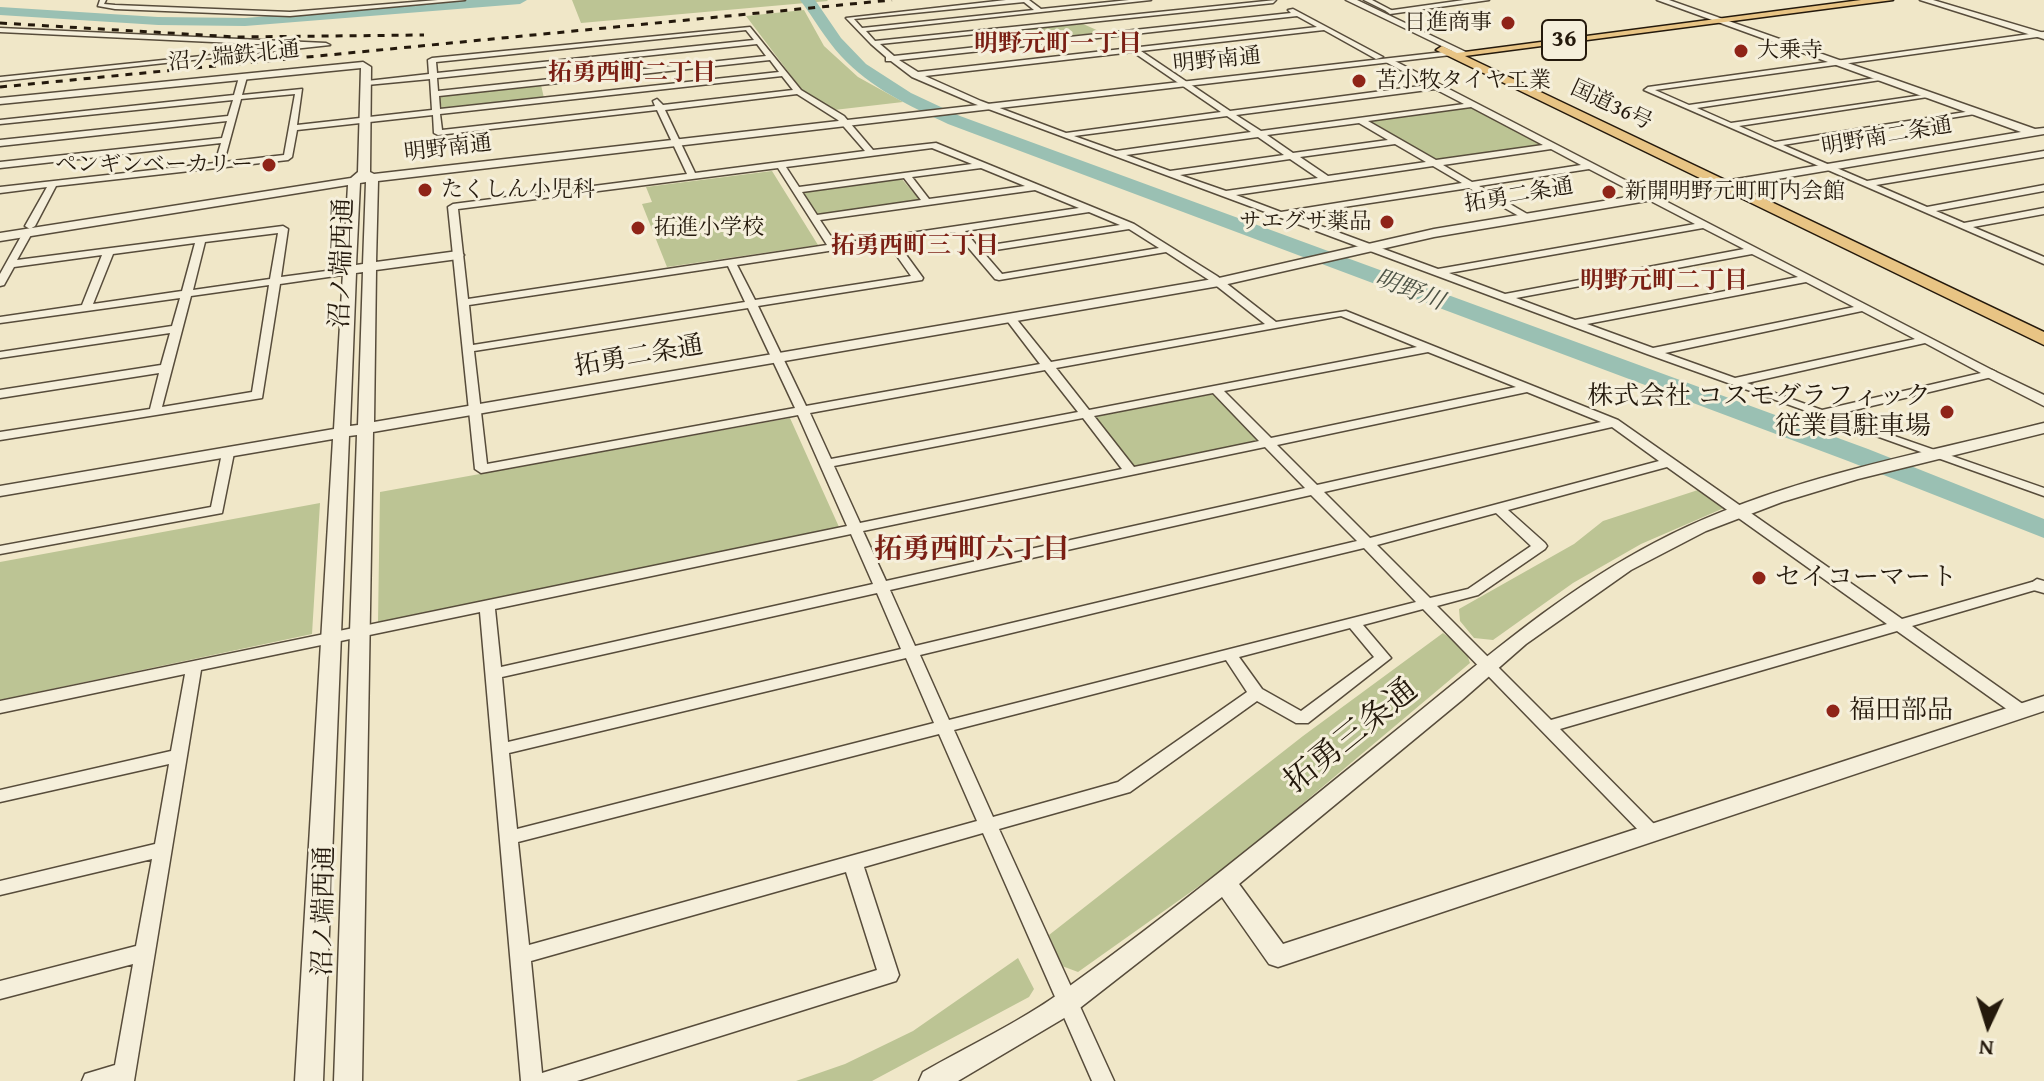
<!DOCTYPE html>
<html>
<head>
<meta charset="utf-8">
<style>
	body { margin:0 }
	#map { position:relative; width:2044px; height:1081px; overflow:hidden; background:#f0e7c8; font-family:"Gentium Book Plus",serif }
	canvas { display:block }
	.north { position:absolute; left:1948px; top:985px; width:80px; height:80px; -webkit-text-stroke:6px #f5efdb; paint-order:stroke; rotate:184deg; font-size:22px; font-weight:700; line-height:32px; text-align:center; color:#24190c }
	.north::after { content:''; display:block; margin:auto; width:28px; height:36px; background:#24190c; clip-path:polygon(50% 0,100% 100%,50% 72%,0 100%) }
</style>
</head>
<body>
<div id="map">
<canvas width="2044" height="1081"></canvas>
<div class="north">N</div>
</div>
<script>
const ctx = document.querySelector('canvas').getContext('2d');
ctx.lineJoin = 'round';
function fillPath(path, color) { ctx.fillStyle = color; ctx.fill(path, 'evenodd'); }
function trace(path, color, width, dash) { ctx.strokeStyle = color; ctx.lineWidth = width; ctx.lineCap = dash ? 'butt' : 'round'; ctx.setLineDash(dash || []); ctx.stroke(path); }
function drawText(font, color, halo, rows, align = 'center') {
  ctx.font = font + ' "Gentium Book Plus","Noto Serif JP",serif'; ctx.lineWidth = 6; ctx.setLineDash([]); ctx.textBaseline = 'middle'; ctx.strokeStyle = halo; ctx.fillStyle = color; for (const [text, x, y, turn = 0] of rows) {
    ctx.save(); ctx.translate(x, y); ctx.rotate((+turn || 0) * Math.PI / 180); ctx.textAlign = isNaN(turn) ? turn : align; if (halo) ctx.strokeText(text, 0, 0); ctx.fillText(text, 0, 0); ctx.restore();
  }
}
fillPath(new Path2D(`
	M 572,0 L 827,0 L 828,1 L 581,23 Z
	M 804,10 L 824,46 L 858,77 L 903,102 L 834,110 L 802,90 L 746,16 Z
	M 1081,23 L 1101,32 L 1026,42 L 1007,31 Z
	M 541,85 L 544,98 L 442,109 L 439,96 Z
	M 1470,107 L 1542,145 L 1436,159 L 1370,121 Z
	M 772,171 L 818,245 L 667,267 L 642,204 L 652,202 L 646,187 Z
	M 900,177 L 920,200 L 818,214 L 802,193 Z
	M 1214,394 L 1259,442 L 1134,467 L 1094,417 Z
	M 790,418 L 839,527 L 378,622 L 380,492 Z
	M 1698,490 L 1724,508 L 1641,544 L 1573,583 L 1493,640 L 1474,638 L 1460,621 L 1459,609 L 1574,544 L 1603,521 Z
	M 320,503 L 312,634 L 0,700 L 0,562 Z
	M 1443,633 L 1465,649 L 1470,663 L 1233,862 L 1078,972 L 1062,966 L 1049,935 L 1303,736 Z
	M 1018,958 L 1034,989 L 1029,997 L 872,1081 L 796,1081 L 845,1064 L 913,1031 Z`), '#bcc494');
fillPath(new Path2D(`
	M 468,0 L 527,0 L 520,4 L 245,26 L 158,25 L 0,15 L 0,7 L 158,17 L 245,18 Z
	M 800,0 L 815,0 L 841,38 L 866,64 L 911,93 L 960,116 L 1868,449 L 2044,519 L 2044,538 L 1848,461 L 948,124 C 910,106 870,88 841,56 C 825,39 814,18 800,0 Z`), '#9ac0b3');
const minor = new Path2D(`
	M 100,0 L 106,0 L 104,4 L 115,5 L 290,12 L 438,0 L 465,0 L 290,16 L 115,9 L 98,6 Z
	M 1006,0 L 1029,0 L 1041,9 L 1129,0 L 1151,0 L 866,31 L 875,41 L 1276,0 L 1273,3 L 880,44 L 894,56 L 1291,13 L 1288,10 L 1293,9 L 1383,57 L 1376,59 L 1324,30 L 1141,51 L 1230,111 L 1428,85 L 1384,61 L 1391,59 L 1996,372 L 1996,376 L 1834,415 L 2044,488 L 2044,496 L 1647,354 L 975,104 L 912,77 L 891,61 L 886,61 L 886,57 L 871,44 L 846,18 ZM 1024,2 L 1034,10 L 862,28 L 854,19 ZM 1297,16 L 1317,27 L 918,72 L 899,60 ZM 1133,52 L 1221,112 L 1066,133 L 981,101 L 925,76 ZM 1435,89 L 1464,104 L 1261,131 L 1236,115 ZM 1471,107 L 1543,145 L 1436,160 L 1368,121 ZM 1227,116 L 1251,132 L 1116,151 L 1074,136 ZM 1359,123 L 1388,140 L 1293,153 L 1267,135 ZM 1258,137 L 1284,155 L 1170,171 L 1126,155 ZM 1395,144 L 1426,162 L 1328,176 L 1300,157 ZM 1551,149 L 1581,165 L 1472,182 L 1443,165 ZM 1290,159 L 1318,178 L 1226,191 L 1180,175 ZM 1433,166 L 1462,183 L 1281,212 L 1236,195 ZM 1589,169 L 1695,224 L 1438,269 L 1291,215 L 1469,188 L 1526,220 L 1531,217 L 1529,215 L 1479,186 ZM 1703,228 L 1744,249 L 1505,294 L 1449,273 ZM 1752,254 L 1798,277 L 1575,320 L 1516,298 ZM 1806,282 L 1854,307 L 1653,348 L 1587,324 ZM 1862,311 L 1915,339 L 1735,378 L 1665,353 ZM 1925,343 L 1981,373 L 1822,410 L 1747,383 Z
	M 1364,0 L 1372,0 L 1393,11 L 1388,12 Z
	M 750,27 L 801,90 L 844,116 L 873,150 L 936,143 L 1134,224 L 1217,276 L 1276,322 L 1346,311 L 1618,420 L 1902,619 L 2032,582 L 2042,582 L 2044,585 L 2042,588 L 1912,626 L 2027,707 L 2029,711 L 2027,715 L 2015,715 L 1897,631 L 1560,729 L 1657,827 L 1660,832 L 1657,837 L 1651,839 L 1645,837 L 1423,609 L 1363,625 L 1391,658 L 1308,723 L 1296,723 L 1257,701 L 1130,792 L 999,829 L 1114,1081 L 1092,1081 L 983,833 L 864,867 L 899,975 L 896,981 L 577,1081 L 521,1081 L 480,612 L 201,670 L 134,1081 L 82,1081 L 85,1074 L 115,1065 L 133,964 L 0,999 L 0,981 L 136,946 L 152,859 L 0,895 L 0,881 L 155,844 L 169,764 L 0,802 L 0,790 L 171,751 L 185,674 L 0,713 L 0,701 L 847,526 L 798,415 L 481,473 L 475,469 L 448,207 L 453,204 L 687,174 L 657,110 L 438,135 L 434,133 L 433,115 L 297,130 L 292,157 L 288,160 L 56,186 L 35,226 L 30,229 L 25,226 L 47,187 L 0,193 L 0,187 L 215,163 L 221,143 L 0,168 L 0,162 L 222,138 L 227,121 L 0,146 L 0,140 L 228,116 L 233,100 L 0,124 L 0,120 L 234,95 L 239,77 L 243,75 L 247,77 L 242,95 L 302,89 L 297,125 L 432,110 L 430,79 L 367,85 L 363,83 L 367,81 L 429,74 L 428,60 L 432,58 ZM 746,30 L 754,40 L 437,73 L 436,62 ZM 757,44 L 766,56 L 438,91 L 437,78 ZM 770,60 L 779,72 L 440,109 L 439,96 ZM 782,76 L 793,90 L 663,105 L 657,99 L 653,101 L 655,106 L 442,130 L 440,114 ZM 295,94 L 284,155 L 224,162 L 241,99 ZM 797,94 L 838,120 L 865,151 L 695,173 L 665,110 ZM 932,148 L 972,164 L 799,187 L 786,167 ZM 778,168 L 827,245 L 468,299 L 458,209 ZM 981,168 L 1025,186 L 929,199 L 912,177 ZM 904,178 L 921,200 L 817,215 L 802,192 ZM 1035,190 L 1079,208 L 836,244 L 820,220 ZM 1089,212 L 1120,225 L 978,247 L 965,231 ZM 1129,229 L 1159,248 L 1002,274 L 983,252 ZM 955,232 L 995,279 L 999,280 L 1166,252 L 1209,280 L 1265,324 L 1051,362 L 1014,316 L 1010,315 L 1005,318 L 1040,364 L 806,406 L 758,306 L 922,280 L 923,278 L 896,241 ZM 887,242 L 911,276 L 755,300 L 737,265 ZM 728,266 L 745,302 L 473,345 L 469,305 ZM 748,308 L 795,408 L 487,464 L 474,351 ZM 1341,316 L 1417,347 L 1089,410 L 1056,368 ZM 1428,352 L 1516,387 L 1271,438 L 1224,391 ZM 1045,370 L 1078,412 L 831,459 L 810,413 ZM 1527,392 L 1601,422 L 1317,485 L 1277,445 ZM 1213,393 L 1259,441 L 1134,467 L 1094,416 ZM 1083,418 L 1122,469 L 860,523 L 834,466 ZM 1612,427 L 1659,461 L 1370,538 L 1324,492 ZM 1265,447 L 1305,488 L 886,581 L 863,531 ZM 1667,467 L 1887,624 L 1551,720 L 1437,606 L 1478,595 L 1545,549 L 1547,546 L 1545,543 L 1508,510 ZM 1311,495 L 1357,541 L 915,646 L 890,590 ZM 1496,513 L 1531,546 L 1468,589 L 1430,598 L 1377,545 ZM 851,534 L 873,584 L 501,667 L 495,609 ZM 1364,548 L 1416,602 L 949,720 L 920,655 ZM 877,593 L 901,649 L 508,742 L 502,677 ZM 1350,628 L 1374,657 L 1301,711 L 1262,689 L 1239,657 ZM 906,658 L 934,723 L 517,829 L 509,753 ZM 1226,660 L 1247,692 L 1118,782 L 993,817 L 954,730 ZM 939,734 L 977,821 L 529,945 L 518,842 ZM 846,872 L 877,970 L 542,1073 L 531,961 Z
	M 0,28 L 326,43 L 330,45 L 0,81 L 0,77 L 298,46 L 0,32 Z
	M 2044,32 L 2044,36 L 1655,90 L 1689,105 L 1883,77 L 1887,79 L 1697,108 L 1731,123 L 1930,94 L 1934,96 L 1739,126 L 1775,142 L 1978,110 L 1979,112 L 1975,114 L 1783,145 L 1867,181 L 2044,151 L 2044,157 L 1876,185 L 1927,207 L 2044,185 L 2044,191 L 1936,211 L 1964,223 L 2044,208 L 2044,214 L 1973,227 L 2044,257 L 2044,264 L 1644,90 L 1648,87 Z
	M 283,226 L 288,229 L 281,277 L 349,268 L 354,271 L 349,274 L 280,284 L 262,398 L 0,440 L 0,432 L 150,409 L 159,373 L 0,398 L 0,390 L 161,365 L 170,333 L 0,358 L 0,352 L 172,326 L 180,298 L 0,323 L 0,317 L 82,305 L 102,255 L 14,267 L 4,285 L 0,286 L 0,274 L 24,231 L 32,233 L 17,260 ZM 278,233 L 270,279 L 193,290 L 205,242 ZM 195,243 L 182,291 L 93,304 L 113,254 ZM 269,285 L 252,392 L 162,407 L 191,296 Z
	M 228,449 L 234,453 L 222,513 L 0,554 L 0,546 L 211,507 L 222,453 Z`);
const tertiary = new Path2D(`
	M 1346,0 L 1357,0 L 1468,53 L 378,181 L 376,262 L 458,251 L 464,255 L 458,259 L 376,270 L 374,422 L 1219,278 L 1434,229 L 2021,132 L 1657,0 L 1669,0 L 2035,129 L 2044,128 L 2044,134 L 1434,237 L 1219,286 L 373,432 L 362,1081 L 334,1081 L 357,435 L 349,436 L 323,1081 L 295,1081 L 333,439 L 0,496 L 0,486 L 334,429 L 348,185 L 0,241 L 0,233 L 351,178 L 358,172 L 361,68 L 0,104 L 0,98 L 363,62 L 371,67 L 370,172 L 374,174 L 1452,51 ZM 366,182 L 363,264 L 356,265 L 360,183 ZM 363,272 L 358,425 L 350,426 L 356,273 Z
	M 1464,0 L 1489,0 L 1390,14 L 1386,11 Z
	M 1920,0 L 1933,0 L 2044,33 L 2044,39 Z
	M 1992,370 L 2044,395 L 2044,406 L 1987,377 L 1987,371 Z
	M 2044,423 L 2044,433 L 1858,479 L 1782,502 L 1706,531 L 1631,570 L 1526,644 L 1462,700 L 1239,884 L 1283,944 L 2044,696 L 2044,711 L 1278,967 L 1269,964 L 1222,897 L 1076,1011 L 958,1081 L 919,1081 L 923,1072 C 968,1046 1018,1023 1060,993 C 1171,914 1277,826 1383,741 C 1471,671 1553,596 1654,543 C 1775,479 1913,456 2044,423 Z
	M 2037,579 L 2044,581 L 2044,593 L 2030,589 L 2028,585 Z`);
const trunk = new Path2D(`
	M 1861,0 L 1893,0 L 1465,56 L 2044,332 L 2044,345 L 1436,50 L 1442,46 L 1457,53 Z`);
trace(minor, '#574c3b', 3);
trace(tertiary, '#574c3b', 3);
trace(trunk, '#24190c', 3);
fillPath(minor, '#f5efdb');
fillPath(tertiary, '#f5efdb');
fillPath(trunk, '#e8c484');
trace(new Path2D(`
	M 0,23 L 236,37 L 424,35
	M 0,87 L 892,0`), '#24190c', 3, [7, 7]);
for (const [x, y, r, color] of [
	[1508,23,8,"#8f2418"],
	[1741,51,8,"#8f2418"],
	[1359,81,8,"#8f2418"],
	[269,165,8,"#8f2418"],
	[425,190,8,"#8f2418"],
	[1609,192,8,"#8f2418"],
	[1387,222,8,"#8f2418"],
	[638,228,8,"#8f2418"],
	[1947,412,8,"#8f2418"],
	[1759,578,8,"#8f2418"],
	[1833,711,8,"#8f2418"]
]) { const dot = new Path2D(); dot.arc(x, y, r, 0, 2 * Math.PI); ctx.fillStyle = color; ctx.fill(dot); trace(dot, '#f5efdb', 3); }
drawText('22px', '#24190c', '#f5efdb', [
	["日進商事",1492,23,"right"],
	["大乗寺",1757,51],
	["苫小牧タイヤ工業",1375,81],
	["ペンギンベーカリー",253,165,"right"],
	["たくしん小児科",441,190],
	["新開明野元町町内会館",1625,192],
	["サエグサ薬品",1371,222,"right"],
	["拓進小学校",654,228]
], 'left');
drawText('22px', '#24190c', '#f5efdb', [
	["沼ノ端鉄北通",234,57,-6],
	["明野南通",1217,61,-6],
	["国道36号",1611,106,25],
	["明野南二条通",1887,137,-10],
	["明野南通",448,149,-7],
	["拓勇二条通",1519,196,-10]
]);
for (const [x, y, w] of [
	[1564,40,44]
]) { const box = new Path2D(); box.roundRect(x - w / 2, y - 20, w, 40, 6); ctx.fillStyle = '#f5efdb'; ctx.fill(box); trace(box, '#24190c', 2); }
drawText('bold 24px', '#24190c', null, [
	["36",1564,40]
]);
drawText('bold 24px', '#7a1f14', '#f5efdb', [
	["明野元町一丁目",1058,45],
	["拓勇西町二丁目",632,74],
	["拓勇西町三丁目",915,247],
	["明野元町二丁目",1664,282]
]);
drawText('italic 24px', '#4d5346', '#f5efdb', [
	["明野川",1409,291,21]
]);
drawText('26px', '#24190c', '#f5efdb', [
	["沼ノ端西通",343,263,-88],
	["拓勇二条通",639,357,-10],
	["沼ノ端西通",325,911,-89]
]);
drawText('26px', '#24190c', '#f5efdb', [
	["株式会社 コスモグラフィック",1931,397,"right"],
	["従業員駐車場",1931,427,"right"],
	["セイコーマート",1775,578],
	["福田部品",1849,711]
], 'left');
drawText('bold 28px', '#7a1f14', '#f5efdb', [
	["拓勇西町六丁目",972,551]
]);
drawText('32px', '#24190c', '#f5efdb', [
	["拓勇三条通",1352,737,-39]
]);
</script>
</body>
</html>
